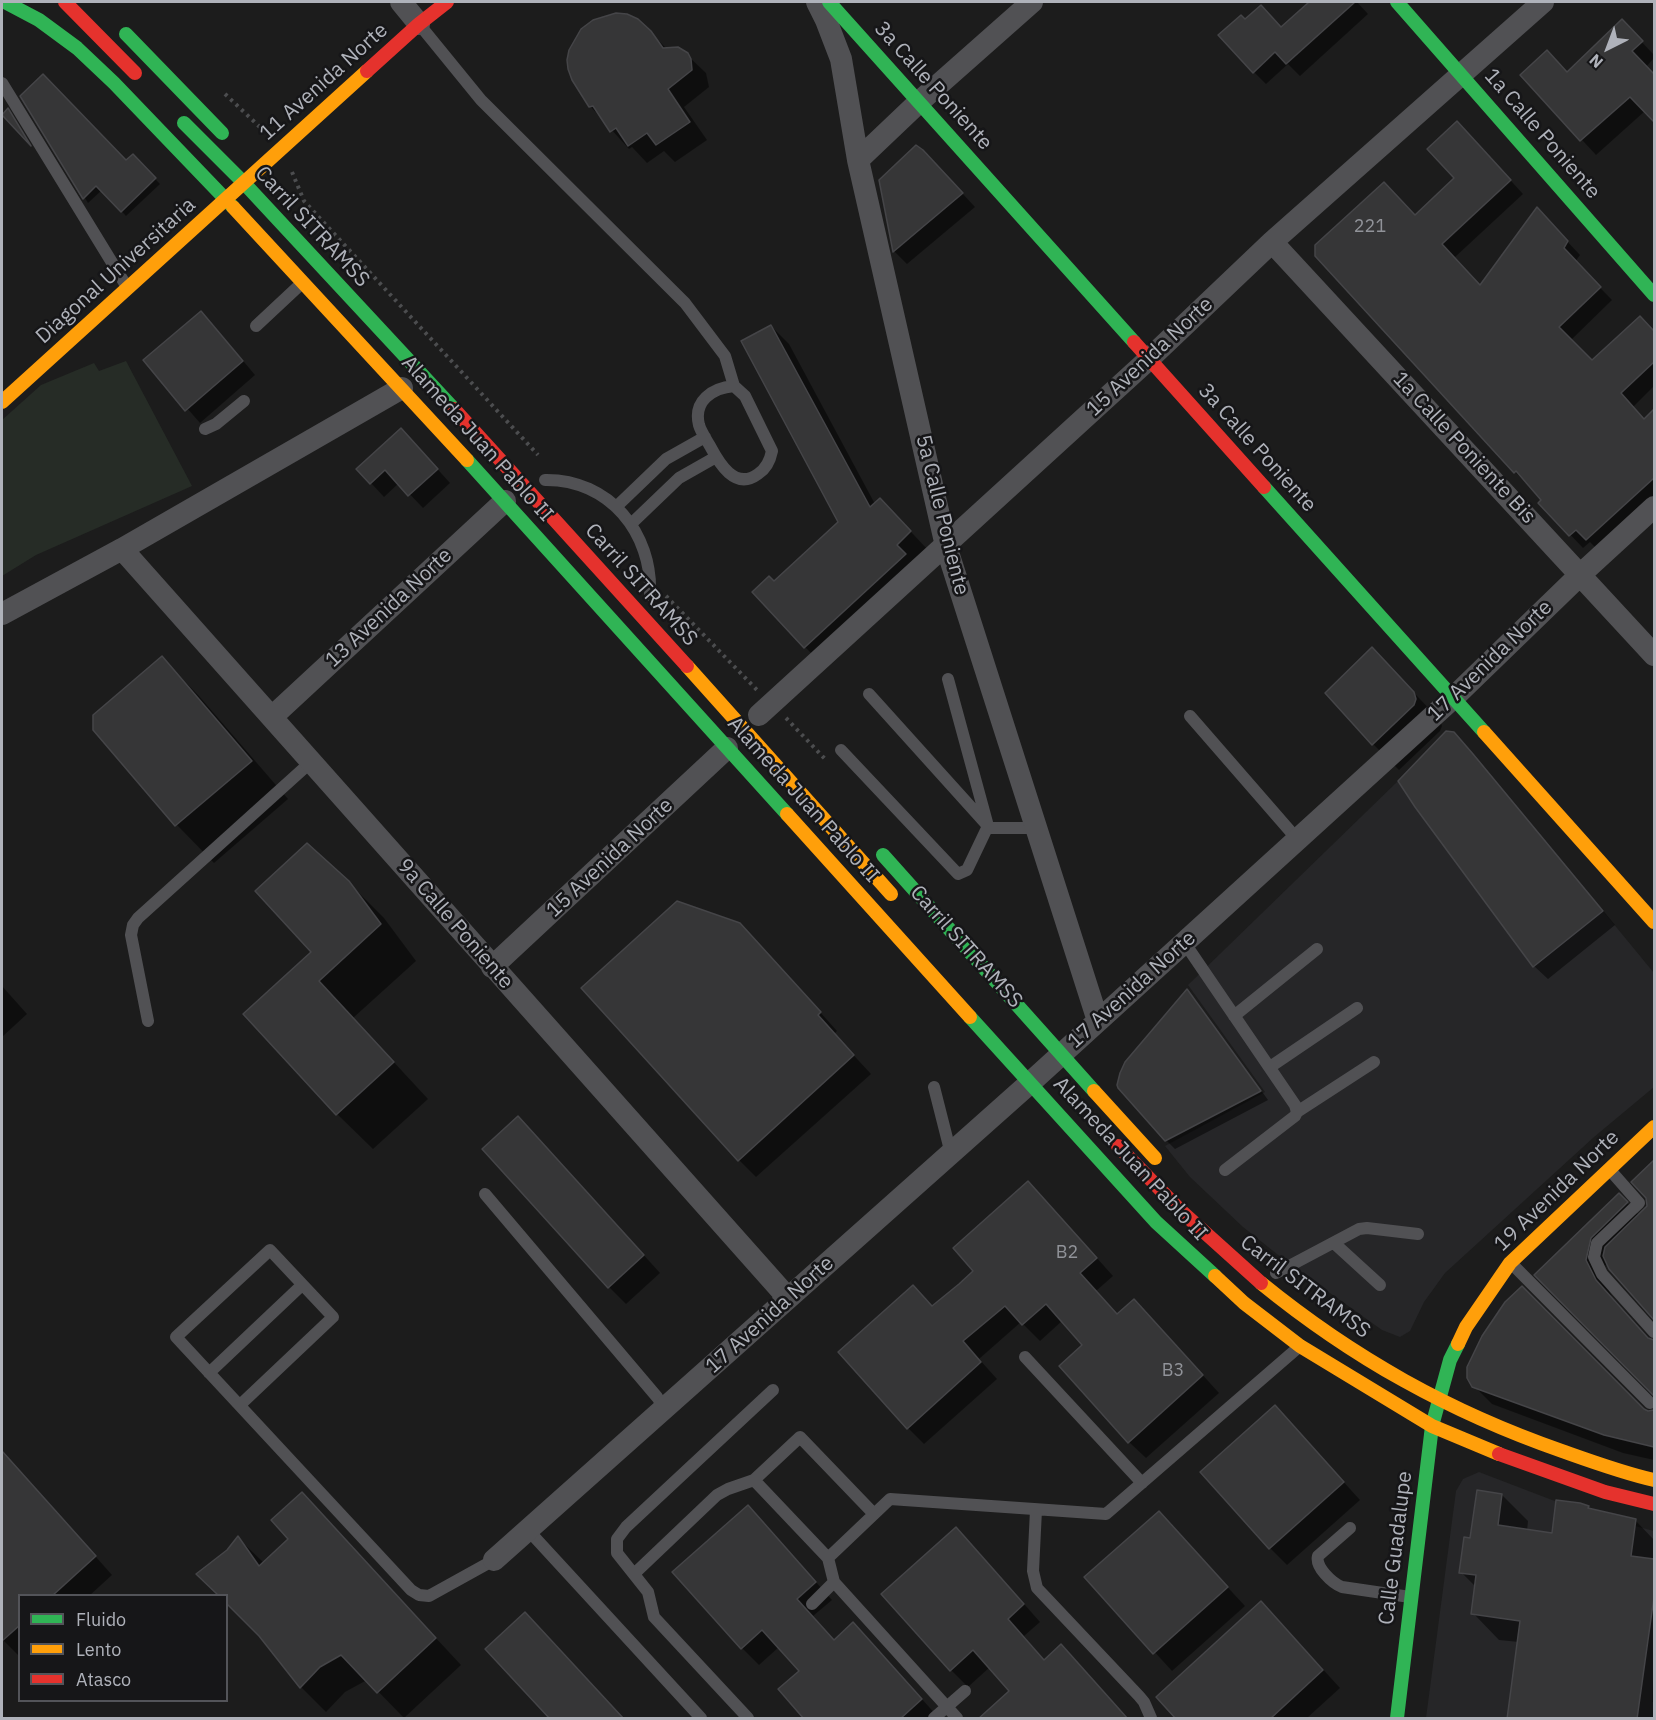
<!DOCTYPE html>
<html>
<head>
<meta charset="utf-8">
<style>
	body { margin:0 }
	#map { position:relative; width:1656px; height:1720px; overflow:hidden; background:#1c1c1c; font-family:"IBM Plex Sans",sans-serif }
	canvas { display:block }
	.frame { position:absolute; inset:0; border:3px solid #afb2ba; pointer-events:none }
	.legend { position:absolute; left:18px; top:1594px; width:210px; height:108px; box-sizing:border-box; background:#161618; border:2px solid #535459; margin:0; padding:8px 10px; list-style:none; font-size:18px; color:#afb2ba }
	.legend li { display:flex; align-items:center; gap:12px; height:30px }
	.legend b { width:30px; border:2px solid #535459 }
	.north { position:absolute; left:1578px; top:18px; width:60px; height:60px; -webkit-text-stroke:4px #161618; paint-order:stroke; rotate:222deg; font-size:16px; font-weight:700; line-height:24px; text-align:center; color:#afb2ba }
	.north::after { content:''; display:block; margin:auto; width:21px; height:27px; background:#afb2ba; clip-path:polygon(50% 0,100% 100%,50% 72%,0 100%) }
</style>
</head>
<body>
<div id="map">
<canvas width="1656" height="1720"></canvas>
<div class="frame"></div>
<ul class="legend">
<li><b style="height:8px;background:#30b455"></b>Fluido</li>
<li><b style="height:8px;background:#ff9f0a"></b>Lento</li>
<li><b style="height:8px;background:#e5322d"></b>Atasco</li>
</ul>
<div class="north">N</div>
</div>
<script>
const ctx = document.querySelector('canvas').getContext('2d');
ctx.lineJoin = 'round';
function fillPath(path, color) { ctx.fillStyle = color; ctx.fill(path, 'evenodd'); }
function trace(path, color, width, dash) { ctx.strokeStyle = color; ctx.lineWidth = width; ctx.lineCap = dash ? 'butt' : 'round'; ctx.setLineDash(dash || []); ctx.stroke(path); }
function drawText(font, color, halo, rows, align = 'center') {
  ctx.font = font + ' "IBM Plex Sans",sans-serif'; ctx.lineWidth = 5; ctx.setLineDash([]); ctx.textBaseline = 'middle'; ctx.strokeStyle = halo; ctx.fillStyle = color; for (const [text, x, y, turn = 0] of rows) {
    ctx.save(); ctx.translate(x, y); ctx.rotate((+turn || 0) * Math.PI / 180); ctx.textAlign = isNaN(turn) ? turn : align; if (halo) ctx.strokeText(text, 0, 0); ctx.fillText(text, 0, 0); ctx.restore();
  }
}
fillPath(new Path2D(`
	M 1398,781 L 1415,807 L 1533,967 L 1603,911 L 1654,973 L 1654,1087 L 1594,1137 L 1445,1273 L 1424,1302 L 1410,1331 L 1400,1337 L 1382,1330 L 1292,1266 L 1243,1227 L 1190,1177 L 1165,1146 L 1265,1092 L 1188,985 Z
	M 1479,1472 L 1586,1513 L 1654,1531 L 1654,1659 L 1652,1702 L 1654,1702 L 1654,1718 L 1426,1718 L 1456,1491 L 1463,1479 Z`), '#262628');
fillPath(new Path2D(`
	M 126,361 L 192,486 L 36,555 L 2,576 L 2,420 L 41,385 L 94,363 L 99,371 Z`), '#262c26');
fillPath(new Path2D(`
	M 1311,2 L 1357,2 L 1368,14 L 1300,76 L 1288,64 L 1266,84 L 1254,72 L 1245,21 L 1281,29 Z
	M 616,14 L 643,25 L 667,49 L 687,55 L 706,73 L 709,87 L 684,107 L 707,140 L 675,162 L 664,151 L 647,163 L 632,147 L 629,149 L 590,106 L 593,21 Z
	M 1622,21 L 1654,55 L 1654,58 L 1646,67 L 1654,76 L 1654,120 L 1645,111 L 1596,155 L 1522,75 L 1568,74 Z
	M 22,97 L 126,162 L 133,156 L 160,184 L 126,216 L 102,190 L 88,203 Z
	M 1470,136 L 1523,194 L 1454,258 L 1481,287 L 1549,222 L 1580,255 L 1575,262 L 1612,300 L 1571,340 L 1592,362 L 1640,318 L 1654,332 L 1654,386 L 1633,407 L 1645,420 L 1654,411 L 1654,502 L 1600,552 L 1590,542 L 1583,548 L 1540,503 L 1544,500 L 1515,472 L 1415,217 L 1456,178 Z
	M 936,165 L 975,207 L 907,264 L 894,251 Z
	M 214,326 L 255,375 L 200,423 L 145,360 Z
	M 771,326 L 789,344 L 875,504 L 898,518 L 928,550 L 822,664 L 805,647 L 774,583 L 840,522 Z
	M 414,443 L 450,483 L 423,508 L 399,483 L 384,497 L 358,469 Z
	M 1372,649 L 1440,720 L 1442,726 L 1440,731 L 1399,770 L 1373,744 Z
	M 162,658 L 199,696 L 288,799 L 214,863 L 177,825 L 94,729 Z
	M 1467,747 L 1615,925 L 1548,979 L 1534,966 L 1400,781 Z
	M 348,882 L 384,918 L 416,961 L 353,1018 L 428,1099 L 373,1149 L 337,1114 L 313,952 Z
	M 758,943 L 837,1031 L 834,1034 L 871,1074 L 756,1177 L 739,1160 Z
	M 2,986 L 27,1014 L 2,1037 Z
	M 1187,991 L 1195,999 L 1268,1100 L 1175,1149 L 1166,1140 Z
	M 536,1136 L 660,1273 L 626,1304 L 609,1287 Z
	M 1647,1169 L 1654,1177 L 1654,1318 L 1610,1269 L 1607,1261 L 1603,1274 L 1604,1280 L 1613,1299 L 1650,1340 L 1654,1341 L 1654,1394 L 1536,1275 L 1619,1195 L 1639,1215 L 1648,1206 Z
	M 1045,1200 L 1113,1276 L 1096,1291 L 1118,1315 L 1151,1318 L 1219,1393 L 1146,1458 L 1129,1442 L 1084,1345 L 1062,1321 L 1040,1341 L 1021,1322 L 979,1359 L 997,1379 L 924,1444 L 908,1428 L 933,1308 L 960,1285 Z
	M 1474,1386 L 1652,1413 L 1654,1411 L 1654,1460 L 1623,1453 L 1492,1404 Z
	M 1292,1425 L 1360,1500 L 1287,1565 L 1270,1548 Z
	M 2,1451 L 112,1575 L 89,1596 L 20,1596 L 20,1657 L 2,1639 Z
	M 302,1494 L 461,1665 L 404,1718 L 367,1680 L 345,1692 L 326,1712 L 301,1687 L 228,1551 L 238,1538 L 264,1563 L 291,1540 Z
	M 1502,1495 L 1528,1521 L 1527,1531 L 1553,1535 L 1588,1507 L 1591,1510 L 1635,1520 L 1654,1540 L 1654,1718 L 1509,1718 L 1519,1642 L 1499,1640 L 1473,1613 L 1476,1587 L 1461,1572 L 1471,1540 Z
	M 1159,1513 L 1245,1606 L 1172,1671 L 1087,1578 Z
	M 764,1524 L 832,1600 L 813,1616 L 823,1628 L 834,1641 L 870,1641 L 938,1717 L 936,1718 L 806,1718 L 801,1671 L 779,1647 L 759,1665 L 742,1648 Z
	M 973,1546 L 1040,1622 L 1024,1636 L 1045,1661 L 1061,1646 L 1128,1718 L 995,1718 L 1011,1691 L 990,1667 L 968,1687 L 951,1670 Z
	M 1279,1621 L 1340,1688 L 1307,1718 L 1178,1718 Z`), '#0007');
const building = new Path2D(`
	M 1309,2 L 1355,2 L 1286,64 L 1275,52 L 1253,73 L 1218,35 L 1241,15 L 1245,19 L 1261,5 L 1281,27 Z
	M 616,13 L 627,14 L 638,19 L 651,31 L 663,48 L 678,47 L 688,53 L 691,59 L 692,70 L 668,89 L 690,122 L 656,145 L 647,133 L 628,146 L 616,128 L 610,132 L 593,106 L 589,107 L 572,80 L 568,69 L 567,60 L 569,50 L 581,29 L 593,20 Z
	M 1622,19 L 1643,41 L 1632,51 L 1654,74 L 1654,122 L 1630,97 L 1580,141 L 1520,75 L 1547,50 L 1567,72 Z
	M 43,74 L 126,160 L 133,154 L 156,178 L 121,212 L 96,186 L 83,199 L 20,96 Z
	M 8,108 L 31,146 L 2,115 Z
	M 1457,121 L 1511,180 L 1442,244 L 1480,285 L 1537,207 L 1568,241 L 1564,248 L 1601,287 L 1559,327 L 1592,360 L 1640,316 L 1654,331 L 1654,362 L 1621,393 L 1644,419 L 1654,409 L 1654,478 L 1586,540 L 1576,530 L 1569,536 L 1538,503 L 1541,500 L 1516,471 L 1514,473 L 1315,256 L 1315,245 L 1384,182 L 1415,215 L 1454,178 L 1427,149 Z
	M 916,145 L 923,150 L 963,193 L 893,252 L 879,180 Z
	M 201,311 L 243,361 L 185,411 L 143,360 Z
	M 771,325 L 870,507 L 880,498 L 911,531 L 897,545 L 906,554 L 804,648 L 752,592 L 769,576 L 774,581 L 838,522 L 741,341 Z
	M 401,428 L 438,469 L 408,496 L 385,470 L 370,484 L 356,469 Z
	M 1372,647 L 1414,692 L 1416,699 L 1414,705 L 1372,745 L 1325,693 Z
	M 162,656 L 252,761 L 175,826 L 93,730 L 93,715 Z
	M 1446,731 L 1454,732 L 1473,754 L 1603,911 L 1533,967 L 1415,807 L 1398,781 Z
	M 307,843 L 349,881 L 381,924 L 319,981 L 394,1062 L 336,1115 L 243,1014 L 311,952 L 255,891 Z
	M 677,901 L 740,923 L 821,1012 L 818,1015 L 854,1055 L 738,1161 L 581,988 Z
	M 1187,989 L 1261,1091 L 1165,1141 L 1118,1088 L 1117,1085 L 1120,1073 L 1125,1062 Z
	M 518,1116 L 644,1255 L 608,1288 L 482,1149 Z
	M 1654,1160 L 1654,1320 L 1609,1269 L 1603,1256 L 1605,1247 L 1647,1206 L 1646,1198 L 1631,1182 Z
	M 1028,1181 L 1097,1258 L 1080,1273 L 1117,1314 L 1134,1299 L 1203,1375 L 1128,1443 L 1059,1366 L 1082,1345 L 1046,1304 L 1022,1325 L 1005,1306 L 963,1341 L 981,1362 L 907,1429 L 838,1352 L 913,1285 L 932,1306 L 959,1284 L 973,1271 L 953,1248 Z
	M 1619,1193 L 1628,1202 L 1591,1238 L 1586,1260 L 1596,1280 L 1648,1338 L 1654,1340 L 1654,1396 L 1534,1275 Z
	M 1522,1286 L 1644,1409 L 1648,1411 L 1654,1410 L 1654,1447 L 1604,1435 L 1472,1387 L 1467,1378 L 1467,1367 L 1482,1336 L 1505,1302 Z
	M 1275,1405 L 1344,1482 L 1269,1549 L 1200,1472 Z
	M 2,1451 L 96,1556 L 52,1596 L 20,1596 L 20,1625 L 2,1641 Z
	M 1477,1490 L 1502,1494 L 1498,1525 L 1552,1533 L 1556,1500 L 1580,1503 L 1589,1506 L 1588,1508 L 1636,1519 L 1631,1556 L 1654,1559 L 1654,1597 L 1637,1719 L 1507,1719 L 1520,1621 L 1471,1614 L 1476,1575 L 1459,1573 L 1464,1537 L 1470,1538 Z
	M 302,1492 L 436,1638 L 377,1693 L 341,1655 L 320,1667 L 300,1688 L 259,1636 L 226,1603 L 226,1596 L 219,1596 L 196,1574 L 227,1550 L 238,1536 L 259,1566 L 288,1539 L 271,1520 Z
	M 748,1505 L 816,1582 L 797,1599 L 806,1609 L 834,1640 L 853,1622 L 922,1699 L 900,1719 L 804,1719 L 778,1689 L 799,1671 L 762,1630 L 741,1649 L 672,1572 Z
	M 1159,1511 L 1228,1587 L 1153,1654 L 1084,1577 Z
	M 956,1527 L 1024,1604 L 1008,1619 L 1044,1660 L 1061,1644 L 1128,1719 L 978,1719 L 1009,1691 L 973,1650 L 950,1671 L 881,1594 Z
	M 1261,1601 L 1323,1670 L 1270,1719 L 1176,1719 L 1156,1697 Z
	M 525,1612 L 624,1719 L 550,1719 L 485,1649 Z`);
fillPath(building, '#363637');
trace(building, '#454548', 1.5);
trace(new Path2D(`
	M 225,94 L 263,130
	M 292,172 L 304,201 L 538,455
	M 666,596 L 757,690
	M 786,718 L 826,760`), '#4c4d4f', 4, [3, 4.5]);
trace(new Path2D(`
	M 419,24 L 481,100 L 685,303 L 725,356 L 734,386
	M 2,83 L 127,287
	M 256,326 L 302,283
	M 734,386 L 745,396 L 772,451 C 770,461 766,469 758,474 C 735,491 719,463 710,446 C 706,439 701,432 699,425 C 693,401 712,388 734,386 Z
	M 205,429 L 216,424 L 244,401
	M 545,480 C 609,479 653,533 650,595
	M 616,507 L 666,459 L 705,437
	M 631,524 L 679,478 L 716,457
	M 869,694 L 988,826 L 992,828 L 1036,828
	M 1190,716 L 1297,839
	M 841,750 L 958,874 L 967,870 L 988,826 L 948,679
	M 1184,942 L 1295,1105 L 1297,1112 L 1295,1116 L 1225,1170
	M 1234,1016 L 1317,949
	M 148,1021 L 131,935 L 133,925 L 138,918 L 312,761
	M 1270,1067 L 1357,1008
	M 934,1087 L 951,1154
	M 1297,1112 L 1374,1062
	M 1610,1170 L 1639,1203 L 1597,1243 L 1594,1257 L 1602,1274 L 1654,1332
	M 485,1194 L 657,1397 L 665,1409
	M 1334,1243 L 1380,1285
	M 1511,1263 L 1650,1403
	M 1276,1273 L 1359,1229 L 1367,1228 L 1418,1234
	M 1025,1357 L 1142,1483
	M 209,1373 L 302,1285
	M 240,1405 L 333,1317 L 270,1250 L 176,1337 L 411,1590 L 419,1595 L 429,1596 L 494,1560
	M 754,1480 L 828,1558 L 834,1582 L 957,1718
	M 1036,1510 L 1033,1571 L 1037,1588 L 1139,1696 L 1144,1702 L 1151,1718
	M 1350,1528 L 1318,1556 C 1315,1567 1332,1583 1342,1587 L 1410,1597
	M 528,1530 L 701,1718
	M 828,1558 L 890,1499 L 1106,1514 L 1300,1346
	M 634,1574 L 717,1495 L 728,1489 L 754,1480 L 800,1437 L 874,1514
	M 812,1604 L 834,1582
	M 748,1718 L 654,1617 L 648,1592 L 617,1553 L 617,1539 L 626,1527 L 773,1390
	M 934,1718 L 965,1691`), '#515154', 12);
trace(new Path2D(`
	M 401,2 L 419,24
	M 817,2 L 826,20 L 841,59 L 858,160 L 946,546 L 1098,1021
	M 858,160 L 919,102 L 1032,2
	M 1272,242 L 1654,655
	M 122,549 L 788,1298
	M 2,614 L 122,549 L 402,388
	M 759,715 L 1149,359 L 1272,242 L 1543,2
	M 273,716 L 505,501
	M 492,967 L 727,748
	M 494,1560 L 1031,1082 L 1453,698 L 1581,574 L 1654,507`), '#515154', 22);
trace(new Path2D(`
	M 5,2 L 39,20 L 77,48 L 114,83 L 233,207
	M 829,2 L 1134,342
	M 1397,2 L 1654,295
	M 126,34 L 222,133
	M 184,123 L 244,183 L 454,409
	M 467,460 L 787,814
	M 1264,487 L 1484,732
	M 883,855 L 1094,1091
	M 970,1017 L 1156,1222 L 1215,1276
	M 1397,1718 L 1432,1426 L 1450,1360 L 1458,1344`), '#30b455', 14);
trace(new Path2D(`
	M 233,207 L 467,460
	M 2,402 L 367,71
	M 687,666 L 891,894
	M 1484,732 L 1654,922
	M 787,814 L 970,1017
	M 1094,1091 L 1155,1158
	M 1215,1276 L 1244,1303 L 1300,1346 L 1432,1426 L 1499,1454
	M 1261,1283 C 1353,1358 1450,1412 1562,1451 C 1593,1462 1623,1473 1654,1480
	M 1458,1344 L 1466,1327 L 1510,1263 L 1654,1127`), '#ff9f0a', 14);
trace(new Path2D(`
	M 65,2 L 135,73
	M 367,71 L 419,24 L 447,2
	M 1134,342 L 1264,487
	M 454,409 L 687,666
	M 1118,1146 L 1181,1211 L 1261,1283
	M 1499,1454 L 1605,1492 L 1654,1504`), '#e5322d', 14);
drawText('18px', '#919399', null, [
	["221",1370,227],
	["B2",1067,1253],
	["B3",1173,1371]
]);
drawText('21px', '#afb2ba', '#161618', [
	["11 Avenida Norte",324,82,-42],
	["3a Calle Poniente",933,86,48],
	["1a Calle Poniente",1542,134,49],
	["Carril SITRAMSS",312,227,47],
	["Diagonal Universitaria",116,271,-42],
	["15 Avenida Norte",1150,357,-43],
	["Alameda Juan Pablo II",477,439,48],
	["3a Calle Poniente",1257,448,48],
	["1a Calle Poniente Bis",1464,448,47],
	["5a Calle Poniente",942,515,76],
	["Carril SITRAMSS",641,585,48],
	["13 Avenida Norte",389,608,-43],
	["17 Avenida Norte",1490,661,-44],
	["Alameda Juan Pablo II",803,800,48],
	["15 Avenida Norte",610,858,-43],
	["9a Calle Poniente",455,924,49],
	["Carril SITRAMSS",966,947,48],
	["17 Avenida Norte",1132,990,-42],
	["Alameda Juan Pablo II",1130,1159,47],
	["19 Avenida Norte",1557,1191,-44],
	["Carril SITRAMSS",1305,1287,37],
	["17 Avenida Norte",770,1315,-42],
	["Calle Guadalupe",1396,1548,-83]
]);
</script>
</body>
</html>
